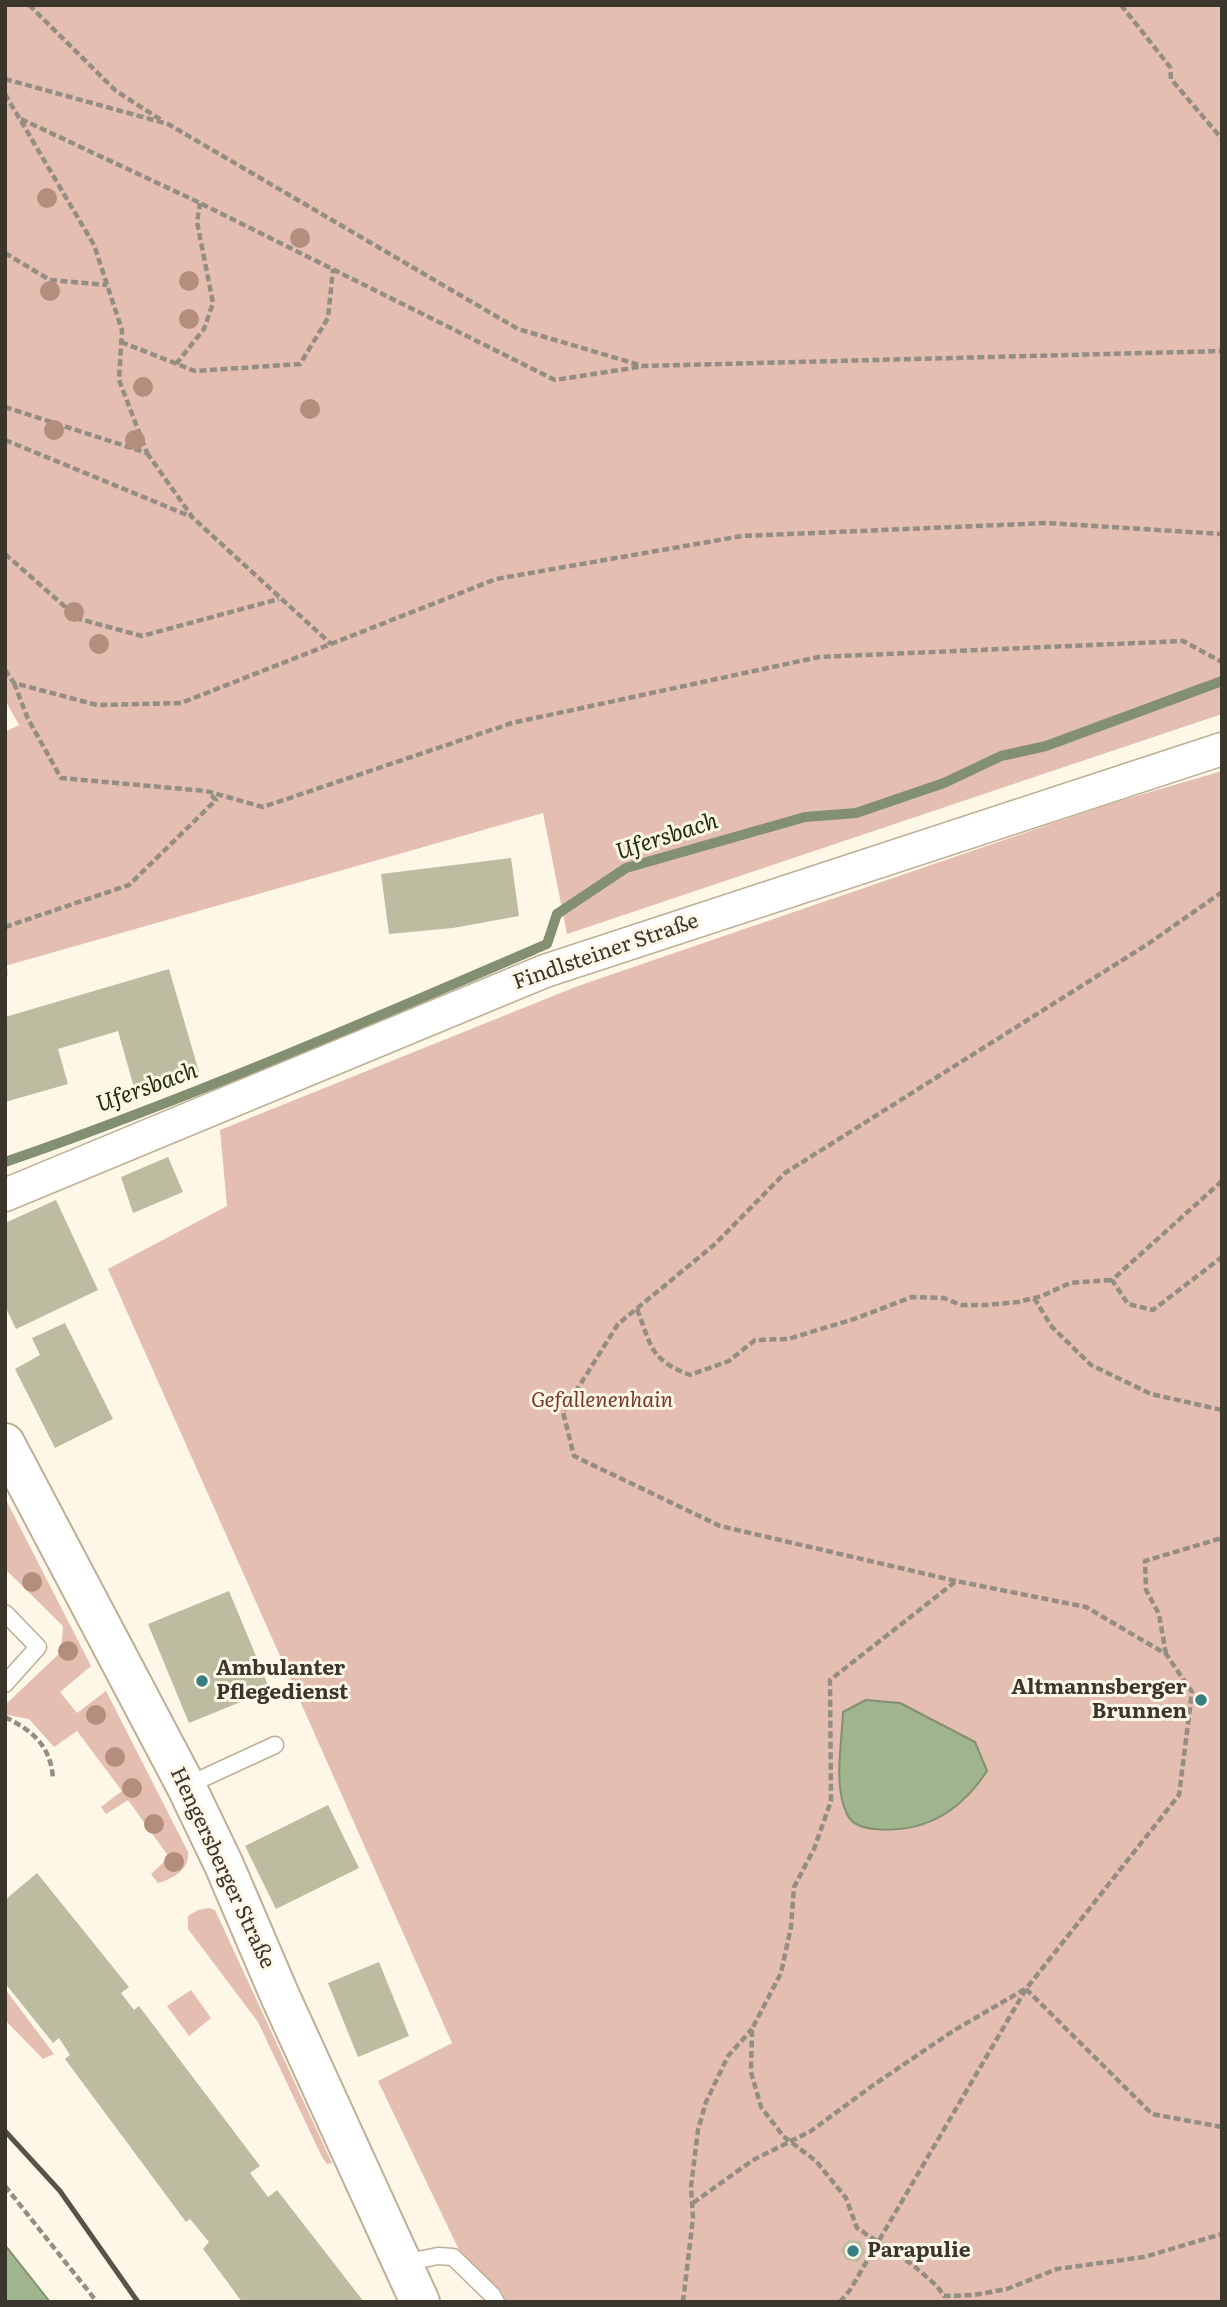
<!DOCTYPE html>
<html>
<head>
<meta charset="utf-8">
<style>
	body { margin:0 }
	#map { position:relative; width:1227px; height:2307px; overflow:hidden; background:#fef6e6; font-family:Literata,serif }
	canvas { display:block }
	.frame { position:absolute; inset:0; border:7px solid #3b362c; pointer-events:none }
</style>
</head>
<body>
<div id="map">
<canvas width="1227" height="2307"></canvas>
<div class="frame"></div>
</div>
<script>
const ctx = document.querySelector('canvas').getContext('2d');
ctx.lineJoin = 'round';
function fillPath(path, color) { ctx.fillStyle = color; ctx.fill(path, 'evenodd'); }
function trace(path, color, width, dash) { ctx.strokeStyle = color; ctx.lineWidth = width; ctx.lineCap = dash ? 'butt' : 'round'; ctx.setLineDash(dash || []); ctx.stroke(path); }
function drawText(font, color, halo, rows, align = 'center') {
  ctx.font = font + ' Literata,serif'; ctx.lineWidth = 6; ctx.setLineDash([]); ctx.textBaseline = 'middle'; ctx.strokeStyle = halo; ctx.fillStyle = color; for (const [text, x, y, turn = 0] of rows) {
    ctx.save(); ctx.translate(x, y); ctx.rotate((+turn || 0) * Math.PI / 180); ctx.textAlign = isNaN(turn) ? turn : align; if (halo) ctx.strokeText(text, 0, 0); ctx.fillText(text, 0, 0); ctx.restore();
  }
}
fillPath(new Path2D(`
	M 5,5 L 1222,5 L 1222,714 L 567,934 L 543,813 L 5,966 L 5,732 L 19,725 L 5,700 Z
	M 1222,771 L 1222,2302 L 484,2302 L 378,2081 L 452,2043 L 108,1269 L 227,1206 L 220,1130 L 578,986 L 1109,804 ZM 974,1742 L 987,1771 C 966,1803 933,1828 893,1831 C 883,1831 871,1828 861,1827 Z
	M 5,1498 L 91,1666 L 60,1692 L 77,1713 L 106,1691 L 188,1852 C 190,1869 173,1879 158,1883 L 151,1874 L 169,1857 L 128,1800 L 106,1814 L 101,1807 L 122,1791 L 77,1731 L 54,1747 L 29,1719 L 8,1715 L 5,1712 L 5,1705 L 61,1652 L 63,1626 L 5,1569 Z
	M 209,1908 L 215,1910 L 332,2163 L 327,2164 L 322,2157 L 258,2022 L 188,1929 L 188,1916 L 198,1910 Z
	M 5,1989 L 54,2054 L 43,2059 L 5,2020 Z
	M 191,1990 L 211,2018 L 189,2036 L 167,2006 Z`), '#e5beb2');
const water = new Path2D(`
	M 866,1700 L 900,1703 L 975,1742 L 987,1771 C 960,1812 923,1834 874,1829 C 863,1828 852,1825 847,1814 C 833,1784 842,1744 843,1712 Z
	M 5,2245 L 50,2302 L 5,2302 Z`);
fillPath(water, '#a0b58e');
trace(water, '#828f71', 2);
trace(new Path2D(`
	M 5,1162 C 190,1098 368,1021 547,944 L 557,914 L 626,868 L 805,817 L 856,813 L 944,783 L 1001,756 L 1046,746 L 1222,681`), '#828f71', 10);
fillPath(new Path2D(`
	M 511,858 L 519,916 L 453,928 L 389,934 L 381,874 Z
	M 169,969 L 199,1072 L 135,1091 L 118,1031 L 58,1049 L 68,1084 L 5,1102 L 5,1017 Z
	M 168,1157 L 183,1192 L 133,1213 L 121,1177 Z
	M 56,1200 L 98,1290 L 16,1329 L 5,1306 L 5,1223 Z
	M 65,1323 L 113,1419 L 55,1448 L 15,1369 L 40,1355 L 32,1338 Z
	M 229,1591 L 270,1690 L 189,1723 L 148,1624 Z
	M 328,1805 L 359,1868 L 276,1909 L 245,1846 Z
	M 37,1873 L 129,1987 L 121,1993 L 134,2010 L 139,2006 L 260,2166 L 250,2173 L 268,2197 L 277,2190 L 364,2302 L 242,2302 L 203,2249 L 209,2242 L 190,2219 L 186,2222 L 65,2059 L 70,2055 L 59,2038 L 53,2043 L 5,1983 L 5,1900 Z
	M 379,1962 L 409,2036 L 358,2057 L 328,1983 Z
	M 848,2240 L 861,2241 L 865,2252 L 858,2262 L 846,2260 L 841,2249 Z`), '#bcbca1');
const service = new Path2D(`
	M 5,1613 L 38,1647 L 5,1684
	M 186,1786 L 275,1745
	M 403,2263 L 438,2256 L 453,2257 L 492,2295 L 496,2302`);
const minor = new Path2D(`
	M 5,1195 L 545,971 L 1222,749`);
const secondary = new Path2D(`
	M 5,1443 L 186,1786 L 224,1865 L 280,1996 L 420,2302`);
trace(service, '#bcaf96', 19);
trace(minor, '#bcaf96', 35);
trace(secondary, '#bcaf96', 42);
trace(new Path2D(`
	M 29,5 L 116,91 L 163,121
	M 1121,5 L 1170,67 L 1171,79 L 1222,139
	M 5,79 L 168,124 L 518,329 L 643,366 L 1222,351
	M 5,94 L 94,245 L 122,330 L 119,380 L 147,453 L 5,407
	M 21,119 L 200,203 L 555,380 L 639,367
	M 5,253 L 50,280 L 107,285
	M 121,342 L 195,371 L 300,364 L 328,318 L 333,269
	M 176,364 L 204,329 L 213,303 L 197,222 L 200,203
	M 5,440 L 192,517
	M 147,453 L 193,518 L 331,644
	M 5,554 L 79,619 L 142,636 L 279,599
	M 5,670 L 14,683 L 97,705 L 181,703 L 496,579 L 742,536 L 1047,523 L 1222,534
	M 14,683 L 28,719 L 61,778 L 206,791 L 263,807 L 512,723 L 819,657 L 1183,641 L 1222,662
	M 5,927 L 129,885 L 216,800 L 210,794
	M 5,969 L 5,977
	M 1222,1181 L 1112,1280 L 1128,1304 L 1153,1310 L 1222,1257
	M 1034,1298 L 1052,1327 L 1091,1365 L 1151,1394 L 1222,1410
	M 637,1309 C 652,1347 649,1359 690,1375 L 729,1361 L 755,1340 L 788,1339 L 854,1319 L 912,1297 L 944,1298 L 961,1305 L 987,1305 L 1018,1302 L 1042,1296 L 1070,1283 L 1112,1280
	M 955,1582 L 830,1680 L 831,1801 L 814,1849 L 794,1887 L 791,1927 L 781,1973 L 752,2029 L 751,2072 L 761,2107 L 783,2136 L 816,2161 L 846,2198 L 857,2228 L 913,2265 L 937,2286 L 944,2296 L 974,2295 L 1007,2289 L 1057,2269 L 1144,2257 L 1222,2234
	M 1166,1654 L 1159,1614 L 1146,1590 L 1145,1561 L 1222,1538
	M 5,1717 C 33,1731 51,1746 53,1779
	M 1026,1989 L 1152,2114 L 1222,2127
	M 5,2186 L 97,2302
	M 693,2203 L 753,2160 L 811,2131 L 872,2086 L 953,2031 L 1025,1989
	M 683,2302 L 693,2218 L 691,2187 L 698,2130 L 706,2102 L 728,2056 L 752,2029
	M 840,2302 L 850,2290 L 1026,1989 L 1179,1795 L 1192,1692 L 1166,1654 L 1086,1607 L 956,1581 L 720,1526 L 574,1456 L 563,1412 L 618,1324 L 714,1245 L 785,1173 L 1148,944 L 1222,892`), '#948d81', 4.5, [7, 3.5]);
trace(service, '#fff', 16);
trace(minor, '#fff', 32);
trace(secondary, '#fff', 38);
trace(new Path2D(`
	M 5,2131 L 60,2191 L 138,2302`), '#585247', 5);
ctx.fillStyle = '#b38e7c';
for (const [x, y] of [
	[47,198],
	[300,238],
	[189,281],
	[50,291],
	[189,319],
	[143,387],
	[310,409],
	[54,430],
	[135,440],
	[74,612],
	[99,644],
	[32,1582],
	[68,1651],
	[96,1715],
	[115,1757],
	[132,1788],
	[154,1824],
	[174,1862]
]) { ctx.beginPath(); ctx.arc(x, y, 10, 0, 2 * Math.PI); ctx.fill(); }
for (const [x, y, r, color] of [
	[202,1681,7,"#367f83"],
	[1201,1700,7,"#367f83"],
	[853,2251,7,"#367f83"]
]) { const dot = new Path2D(); dot.arc(x, y, r, 0, 2 * Math.PI); ctx.fillStyle = color; ctx.fill(dot); trace(dot, '#fef6e6', 2.5); }
drawText('21px', '#3b362c', '#fef6e6', [
	["Findlsteiner Straße",606,952,-19],
	["Hengersberger Straße",222,1868,65]
]);
drawText('italic 21px', '#763926', '#fef6e6', [
	["Gefallenenhain",602,1401]
]);
drawText('bold 21px', '#3b362c', '#fef6e6', [
	["Ambulanter",216,1669],
	["Pflegedienst",216,1693],
	["Altmannsberger",1187,1688,"right"],
	["Brunnen",1187,1712,"right"],
	["Parapulie",867,2251]
], 'left');
drawText('italic 23px', '#1e3104', '#fef6e6', [
	["Ufersbach",667,837,-18],
	["Ufersbach",147,1088,-20]
]);
</script>
</body>
</html>
